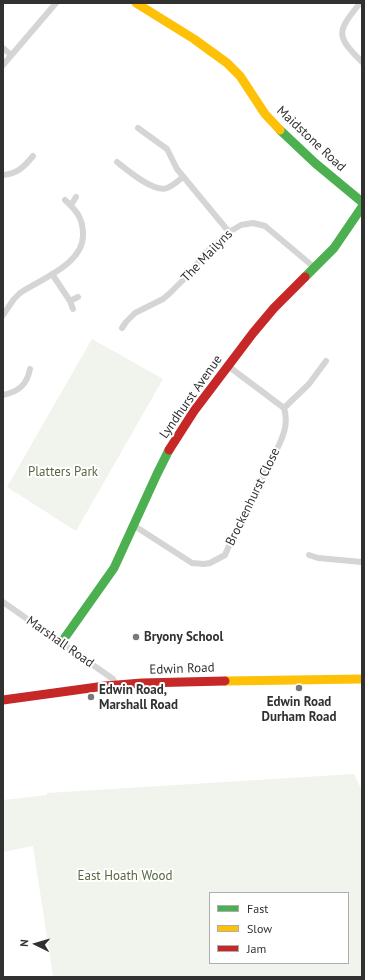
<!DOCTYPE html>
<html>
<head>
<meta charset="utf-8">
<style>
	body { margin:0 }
	#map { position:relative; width:365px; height:980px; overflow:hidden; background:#fff; font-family:"PT Sans",sans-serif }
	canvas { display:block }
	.frame { position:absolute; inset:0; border:4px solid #313131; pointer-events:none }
	.legend { position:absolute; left:209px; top:892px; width:140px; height:72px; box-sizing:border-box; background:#fff; border:1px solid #adadad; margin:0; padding:5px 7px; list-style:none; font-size:12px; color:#313131 }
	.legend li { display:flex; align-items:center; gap:8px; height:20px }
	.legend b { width:20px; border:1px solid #adadad }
	.north { position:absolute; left:16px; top:924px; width:40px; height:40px; -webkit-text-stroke:3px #fff; paint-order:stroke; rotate:275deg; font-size:11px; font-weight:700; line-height:16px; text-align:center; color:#313131 }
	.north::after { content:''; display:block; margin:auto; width:14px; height:18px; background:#313131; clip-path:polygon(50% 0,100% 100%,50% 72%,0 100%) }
</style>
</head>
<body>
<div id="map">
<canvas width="365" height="980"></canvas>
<div class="frame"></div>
<ul class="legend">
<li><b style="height:5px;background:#4caf50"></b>Fast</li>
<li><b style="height:5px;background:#ffc107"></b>Slow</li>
<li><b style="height:5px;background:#c62828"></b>Jam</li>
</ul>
<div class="north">N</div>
</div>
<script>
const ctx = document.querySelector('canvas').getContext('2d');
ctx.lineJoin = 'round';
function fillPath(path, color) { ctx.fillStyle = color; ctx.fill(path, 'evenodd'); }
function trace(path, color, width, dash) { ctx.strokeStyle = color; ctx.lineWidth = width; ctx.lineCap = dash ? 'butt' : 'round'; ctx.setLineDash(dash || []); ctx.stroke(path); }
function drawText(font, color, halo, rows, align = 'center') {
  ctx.font = font + ' "PT Sans",sans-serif'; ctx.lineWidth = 4; ctx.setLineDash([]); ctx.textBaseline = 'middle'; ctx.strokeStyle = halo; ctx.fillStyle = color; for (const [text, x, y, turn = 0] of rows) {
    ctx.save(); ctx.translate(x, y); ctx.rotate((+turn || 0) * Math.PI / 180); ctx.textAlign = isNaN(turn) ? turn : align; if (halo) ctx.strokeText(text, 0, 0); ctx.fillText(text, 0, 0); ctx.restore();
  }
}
fillPath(new Path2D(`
	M 92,339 L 163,379 L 76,531 L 7,487 Z
	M 354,774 L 362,791 L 362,977 L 53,977 L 33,846 L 3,852 L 3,800 L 47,795 L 47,793 ZM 210,893 L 348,893 L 348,963 L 210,963 Z`), '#f1f3ed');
trace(new Path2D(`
	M 360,3 C 337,32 335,35 362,62
	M 3,48 L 11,55
	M 3,65 L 56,3
	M 138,128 L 167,149 L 177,169 L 229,232
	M 117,162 C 127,170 154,193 167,188 C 173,186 178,181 183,177
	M 3,175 C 17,174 24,167 33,156
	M 71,205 L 76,197
	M 52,274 L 70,301
	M 73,309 L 70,301 L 78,297
	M 3,315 L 14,299 L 20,293 C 41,279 84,264 83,234 C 83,218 76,210 65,200
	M 122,328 L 126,322 L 135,313 L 163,299 L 170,293 L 186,277 L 207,252 L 229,232 L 241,225 L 253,223 L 265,226 L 315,268
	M 3,395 C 18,392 27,385 30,369
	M 284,408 L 309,384 L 326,361
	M 133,525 L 192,563 L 204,564 L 210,563 L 225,555 L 228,548 L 279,445 C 285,432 288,421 284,408 L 228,366
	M 309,555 L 318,558 L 362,562
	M 3,602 L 113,679 L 116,685`), '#d5d5d5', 6);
trace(new Path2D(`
	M 280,130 L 315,163 L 362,202
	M 305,277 L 334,248 L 362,207
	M 61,643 L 114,568 L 157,474 L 169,450`), '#4caf50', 9);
trace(new Path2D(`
	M 136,3 L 194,39 L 227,63 L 240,76 L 265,114 L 280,130
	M 225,681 L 362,679`), '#ffc107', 9);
trace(new Path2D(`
	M 169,450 L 194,411 L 253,333 L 274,308 L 305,277
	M 3,700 L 105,686 L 142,683 L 225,681`), '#c62828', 9);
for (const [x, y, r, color] of [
	[136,637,4,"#797979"],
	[299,688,4,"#797979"],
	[91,697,4,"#797979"]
]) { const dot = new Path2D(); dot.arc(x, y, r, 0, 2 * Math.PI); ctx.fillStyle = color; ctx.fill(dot); trace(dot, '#fff', 1.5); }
drawText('13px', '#313131', '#fff', [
	["Maidstone Road",311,139,43],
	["The Mailyns",207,256,-46],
	["Lyndhurst Avenue",191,397,-55],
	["Brockenhurst Close",253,497,-64],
	["Marshall Road",60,642,35],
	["Edwin Road",182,669,-2]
]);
drawText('13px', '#566943', '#fff', [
	["Platters Park",63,472],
	["East Hoath Wood",125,876]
]);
drawText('bold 13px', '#313131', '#fff', [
	["Bryony School",144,637],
	["Edwin Road,",99,690],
	["Marshall Road",99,705],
	["Edwin Road",299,702,"center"],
	["Durham Road",299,717,"center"]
], 'left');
</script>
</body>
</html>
